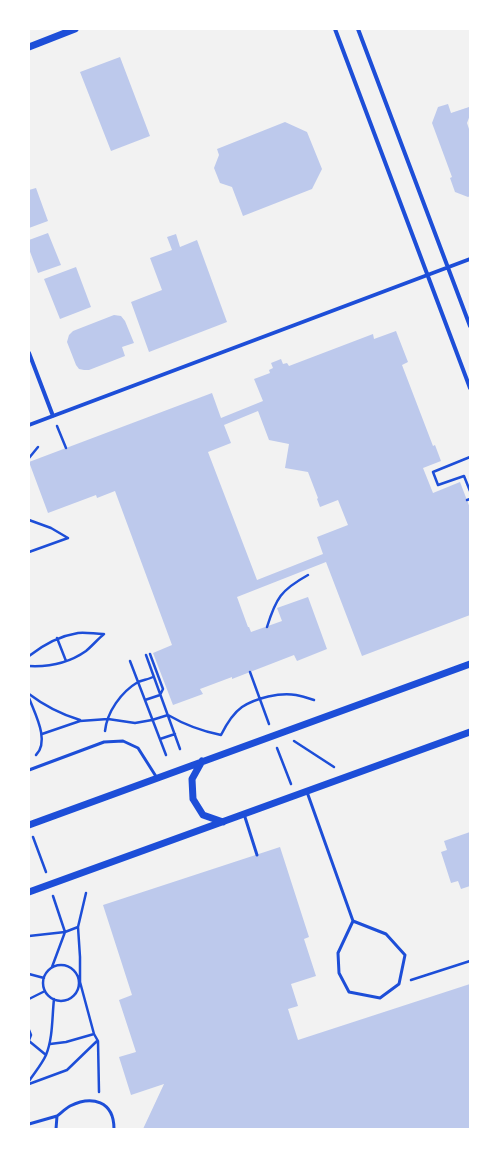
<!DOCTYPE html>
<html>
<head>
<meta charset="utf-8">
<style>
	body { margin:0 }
	#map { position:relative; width:499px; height:1158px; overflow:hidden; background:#f2f2f2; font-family:"Space Grotesk",sans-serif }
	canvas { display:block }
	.frame { position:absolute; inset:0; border:30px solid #fff; pointer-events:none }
</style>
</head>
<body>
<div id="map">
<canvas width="499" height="1158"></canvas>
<div class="frame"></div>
</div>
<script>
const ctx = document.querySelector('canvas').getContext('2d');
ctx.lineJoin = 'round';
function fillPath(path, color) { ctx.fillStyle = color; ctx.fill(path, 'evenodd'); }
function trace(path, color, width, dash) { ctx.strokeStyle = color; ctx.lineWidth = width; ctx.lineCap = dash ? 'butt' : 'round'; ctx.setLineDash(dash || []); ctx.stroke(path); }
fillPath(new Path2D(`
	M 120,57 L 150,136 L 111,151 L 80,72 Z
	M 448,104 L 451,113 L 469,107 L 470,110 L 470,115 L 467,123 L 470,132 L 470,196 L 468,197 L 455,192 L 450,178 L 452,177 L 432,123 L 438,107 Z
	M 285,122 L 307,132 L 322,169 L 312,189 L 243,216 L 232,187 L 220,183 L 214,168 L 219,155 L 217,149 Z
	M 36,188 L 48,221 L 29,228 L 29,190 Z
	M 48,233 L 61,265 L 38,273 L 29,249 L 29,240 Z
	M 176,234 L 180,247 L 197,240 L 227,322 L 149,352 L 131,302 L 162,290 L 150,258 L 172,250 L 167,237 Z
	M 76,267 L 91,307 L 60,319 L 44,279 Z
	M 114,315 L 121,316 L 125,321 L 134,343 L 122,347 L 125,356 L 89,370 L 84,370 L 79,369 L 76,365 L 67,342 L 69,335 L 73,331 Z
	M 396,331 L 408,362 L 402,365 L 433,446 L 435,445 L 441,461 L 423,468 L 433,493 L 460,482 L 470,508 L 470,615 L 362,656 L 326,562 L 237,597 L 248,627 L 249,627 L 251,632 L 282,621 L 277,608 L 308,597 L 327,649 L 297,661 L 294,655 L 232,679 L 232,677 L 200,689 L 203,694 L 173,705 L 153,653 L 172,645 L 115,491 L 97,498 L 96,495 L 48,513 L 29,462 L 212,393 L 221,418 L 263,401 L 254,379 L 270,373 L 269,370 L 273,368 L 271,363 L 281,359 L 283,364 L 287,363 L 289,366 L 373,334 L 374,339 ZM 258,411 L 269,440 L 289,444 L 285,468 L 308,472 L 318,498 L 317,499 L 320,507 L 338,500 L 348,525 L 317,537 L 323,554 L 257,580 L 208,452 L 231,443 L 224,425 Z
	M 470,832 L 470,886 L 461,889 L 458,881 L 451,883 L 441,852 L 447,850 L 444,841 Z
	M 280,847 L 309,937 L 304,939 L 316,976 L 291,984 L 298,1006 L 288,1009 L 298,1040 L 470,984 L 470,1129 L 143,1129 L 164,1084 L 131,1095 L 119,1057 L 136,1052 L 119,1000 L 132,995 L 103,905 Z`), '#bdc9ec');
trace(new Path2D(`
	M 57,426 L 66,448
	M 470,457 L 433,472 L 438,485 L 464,476 L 470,491
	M 29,458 L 38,447
	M 467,500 L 470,499
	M 29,520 L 51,528 L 68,538
	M 29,552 L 68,538
	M 267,627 C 276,598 281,590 308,575
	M 57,638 L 66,661
	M 146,655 L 180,749
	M 29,656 C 43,645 59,636 78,633 C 86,632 95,634 103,634
	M 130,661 L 166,755
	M 29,666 C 49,667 69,663 86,651 C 92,646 98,639 104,634
	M 250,672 L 269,724
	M 29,694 C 46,707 60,714 80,720
	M 29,698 C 35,714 50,741 36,755
	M 145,700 L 160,695 L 163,689 L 150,654
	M 105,731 C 107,712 121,692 138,682 C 143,680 149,679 153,677
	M 42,734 L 80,721 L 108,719 L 135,723 L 152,720 L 168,715 C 185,725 201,731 221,735 C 226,725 232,714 242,707 C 256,698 280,692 296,695 C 302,696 308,698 314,700
	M 160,739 L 175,734
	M 294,741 L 334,767
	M 277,748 L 291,784
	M 33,837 L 46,872
	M 86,893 L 78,927 L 80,957 L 80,982 L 94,1034 L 98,1041 L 99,1092
	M 29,936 L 65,932 L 78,927
	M43 983a18 18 0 1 1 36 0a18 18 0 1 1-36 0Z
	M 52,967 L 65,932 L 53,896
	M 29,974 L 44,978
	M 411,980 L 470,961
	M 29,999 L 45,991
	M 29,1030 L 31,1035 L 29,1040
	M 29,1041 L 46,1055
	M 50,1044 L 66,1042 L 94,1034
	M 29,1081 C 35,1072 42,1064 46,1055 C 53,1038 52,1017 54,999
	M 29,1084 L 67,1070 L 97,1041`), '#1d4ed8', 2.5);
trace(new Path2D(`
	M 29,770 L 104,742 L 123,741 L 138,748 L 157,778
	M 307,792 L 353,921 L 338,953 L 339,973 L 349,992 L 380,998 L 399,984 L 405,955 L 386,934 L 353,921
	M 244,814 L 257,855
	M 29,1124 L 57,1116
	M 56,1129 L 57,1116 C 61,1113 65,1109 70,1106 C 92,1095 114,1101 114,1129`), '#1d4ed8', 3);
trace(new Path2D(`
	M 335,29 L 470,388
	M 358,29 L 470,326
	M 29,353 L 53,416
	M 29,425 L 470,259`), '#1d4ed8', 4);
trace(new Path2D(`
	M 29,47 L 75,29
	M 202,761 L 192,779 L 193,799 L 203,815 L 223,822
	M 29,825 L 470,664
	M 29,892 L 470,732`), '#1d4ed8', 7);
</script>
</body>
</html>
